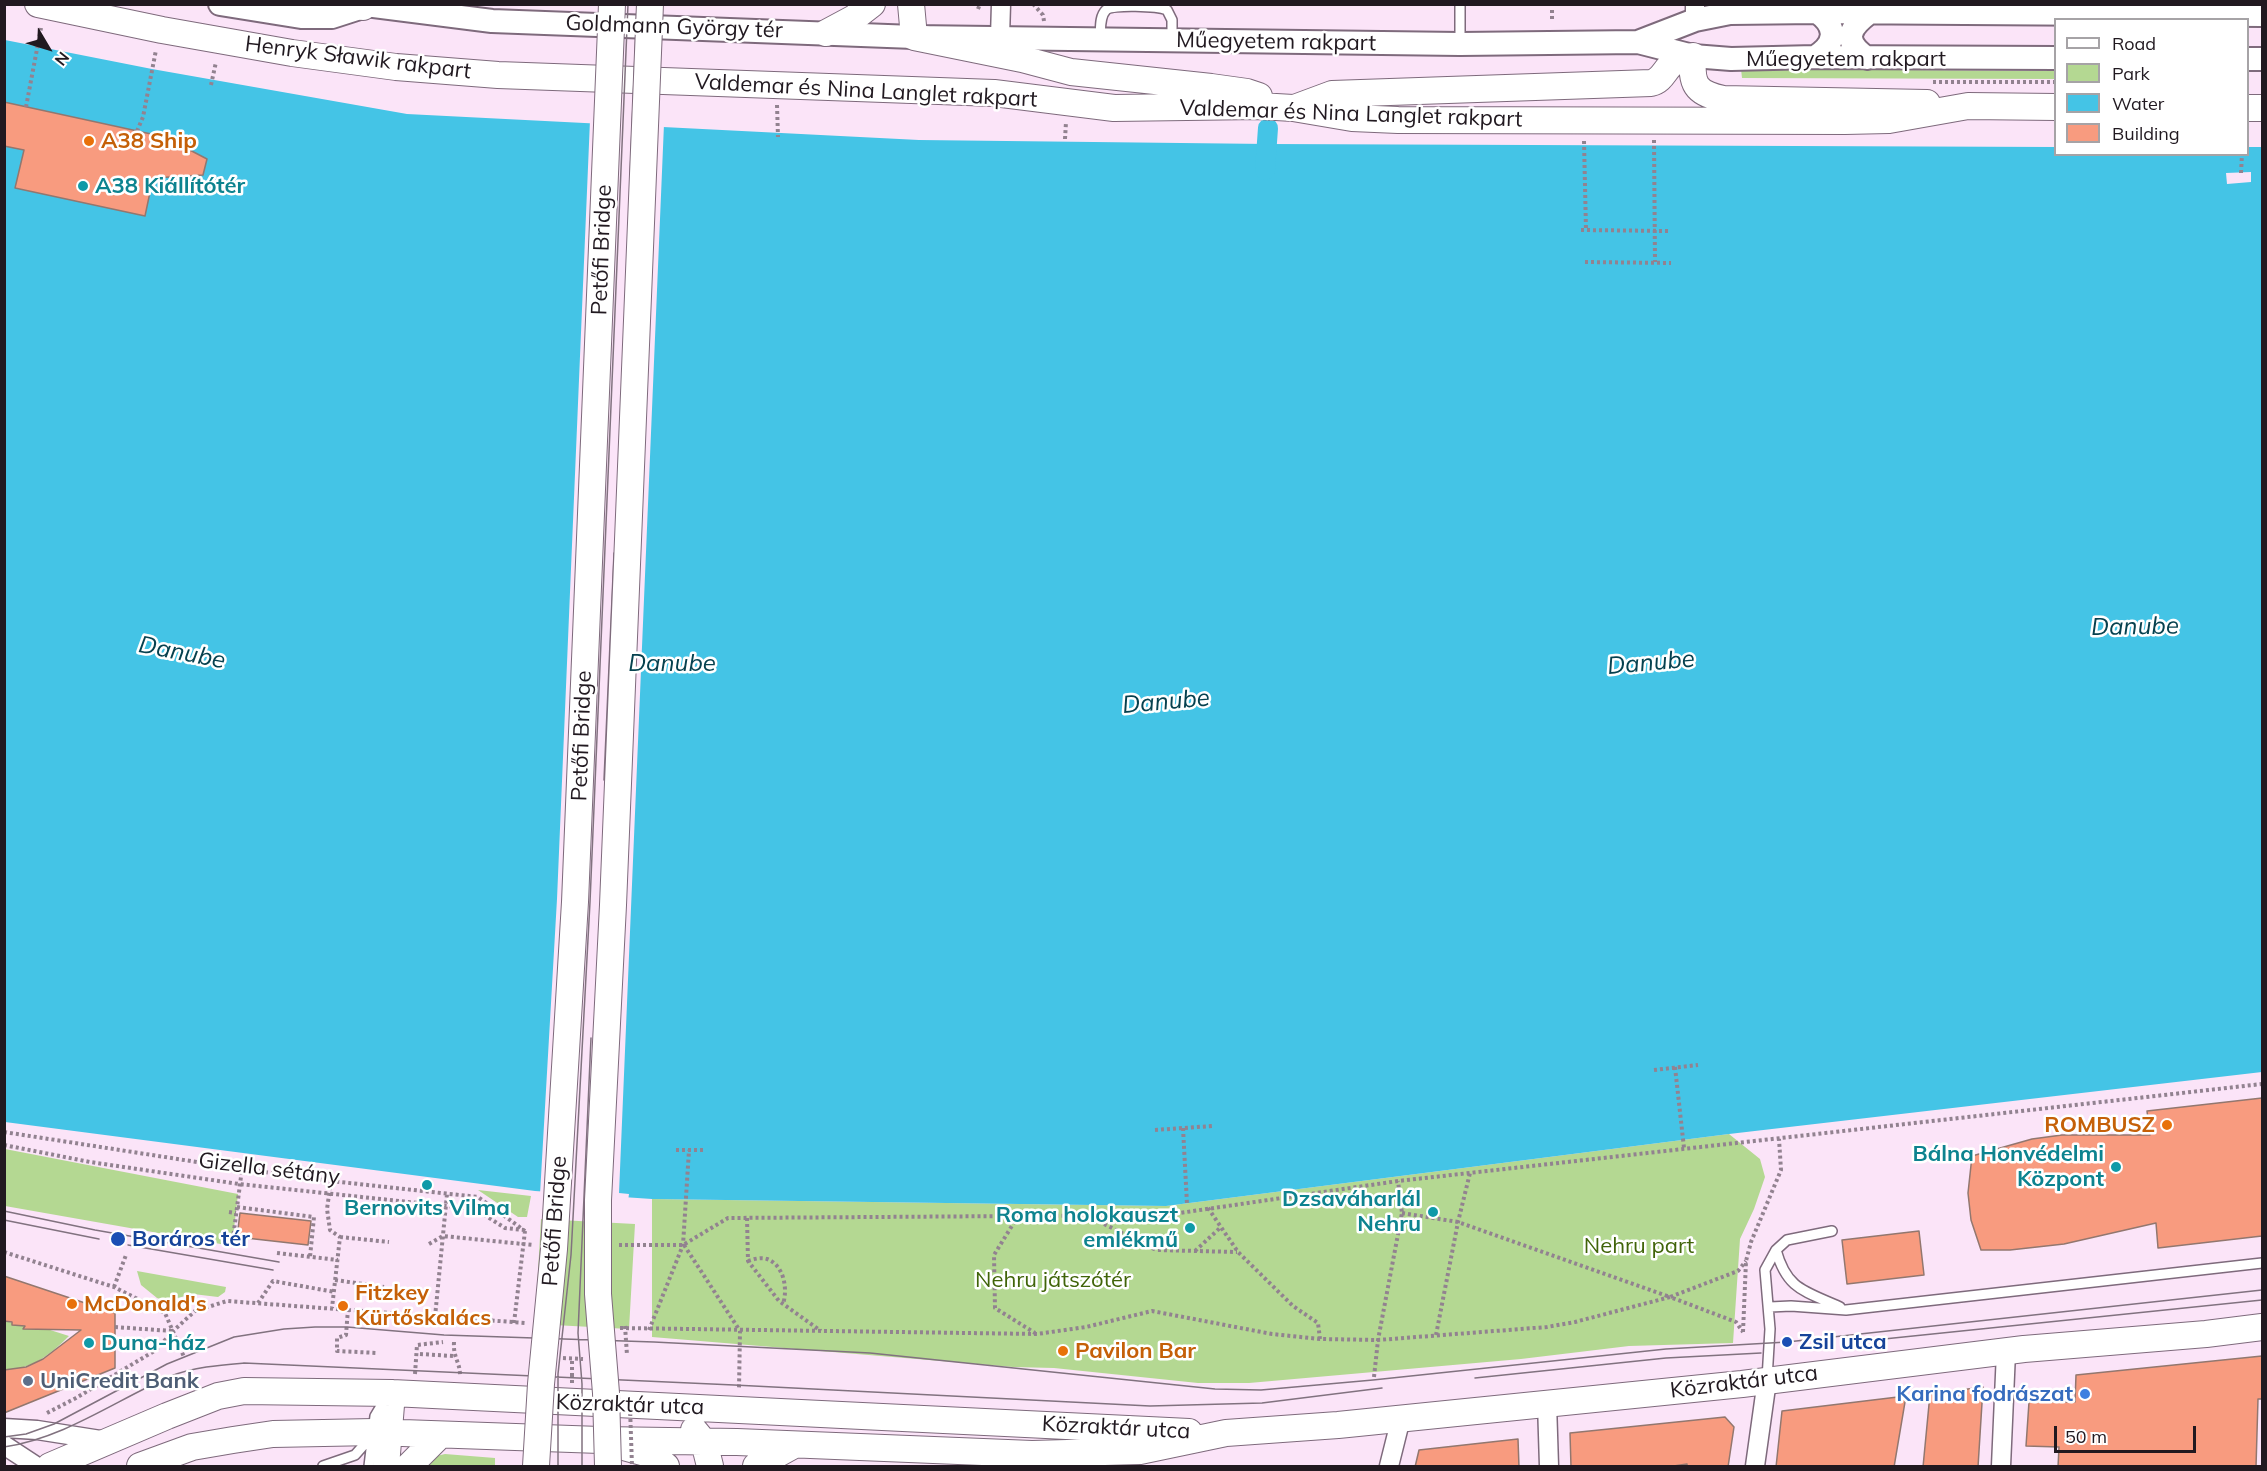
<!DOCTYPE html>
<html>
<head>
<meta charset="utf-8">
<style>
	body { margin:0 }
	#map { position:relative; width:2267px; height:1471px; overflow:hidden; background:#fbe4f8; font-family:Mulish,sans-serif }
	canvas { display:block }
	.frame { position:absolute; inset:0; border:6px solid #211920; pointer-events:none }
	.legend { position:absolute; left:2054px; top:18px; width:195px; height:138px; box-sizing:border-box; background:#fff; border:2px solid #a6a3a6; margin:0; padding:8px 10px; list-style:none; font-size:18px; color:#211920 }
	.legend li { display:flex; align-items:center; gap:12px; height:30px }
	.legend b { width:30px; border:2px solid #a6a3a6 }
	.north { position:absolute; left:18px; top:18px; width:60px; height:60px; -webkit-text-stroke:4px #fff; paint-order:stroke; rotate:128deg; font-size:16px; font-weight:700; line-height:24px; text-align:center; color:#211920 }
	.north::after { content:''; display:block; margin:auto; width:21px; height:27px; background:#211920; clip-path:polygon(50% 0,100% 100%,50% 72%,0 100%) }
	.scale { position:absolute; left:2054px; top:1426px; width:142px; height:27px; box-sizing:border-box; border:3px solid #211920; border-top:0; padding-left:8px; font-size:18px; line-height:21px; white-space:nowrap; color:#211920; -webkit-text-stroke:4px #fff; paint-order:stroke }
</style>
</head>
<body>
<div id="map">
<canvas width="2267" height="1471"></canvas>
<div class="frame"></div>
<ul class="legend">
<li><b style="height:8px;background:#fff"></b>Road</li>
<li><b style="height:16px;background:#b4d892"></b>Park</li>
<li><b style="height:16px;background:#44c4e6"></b>Water</li>
<li><b style="height:16px;background:#f89b7f"></b>Building</li>
</ul>
<div class="north">N</div>
<div class="scale">50 m</div>
</div>
<script>
const ctx = document.querySelector('canvas').getContext('2d');
ctx.lineJoin = 'round';
function fillPath(path, color) { ctx.fillStyle = color; ctx.fill(path, 'evenodd'); }
function trace(path, color, width, dash) { ctx.strokeStyle = color; ctx.lineWidth = width; ctx.lineCap = dash ? 'butt' : 'round'; ctx.setLineDash(dash || []); ctx.stroke(path); }
function drawText(font, color, halo, rows, align = 'center') {
  ctx.font = font + ' Mulish,sans-serif'; ctx.lineWidth = 5; ctx.setLineDash([]); ctx.textBaseline = 'middle'; ctx.strokeStyle = halo; ctx.fillStyle = color; for (const [text, x, y, turn = 0] of rows) {
    ctx.save(); ctx.translate(x, y); ctx.rotate((+turn || 0) * Math.PI / 180); ctx.textAlign = isNaN(turn) ? turn : align; if (halo) ctx.strokeText(text, 0, 0); ctx.fillText(text, 0, 0); ctx.restore();
  }
}
fillPath(new Path2D(`
	M 1741,69 L 2055,71 L 2056,79 L 1742,78 Z
	M 1729,1134 L 1760,1159 L 1765,1177 L 1754,1209 L 1740,1239 L 1733,1343 L 1629,1346 L 1521,1359 L 1249,1383 L 1198,1383 L 1054,1368 L 1013,1367 L 652,1337 L 652,1199 L 1166,1206 Z
	M 5,1149 L 238,1194 L 232,1246 L 5,1206 Z
	M 478,1190 L 531,1196 L 527,1217 L 518,1217 Z
	M 541,1219 L 635,1224 L 629,1329 L 535,1324 Z
	M 137,1271 L 226,1287 L 225,1292 L 218,1297 L 193,1294 L 166,1301 L 157,1298 L 141,1285 Z
	M 5,1321 L 25,1326 L 24,1329 L 47,1329 L 69,1336 C 50,1355 32,1369 5,1370 Z
	M 445,1454 L 495,1458 L 495,1466 L 427,1466 L 428,1458 Z`), '#b4d892');
fillPath(new Path2D(`
	M 5,40 L 152,69 L 407,114 L 919,140 L 1268,144 L 2055,147 L 2056,154 L 2248,154 L 2248,147 L 2262,147 L 2262,1072 L 1729,1134 L 1166,1206 L 652,1199 L 535,1191 L 5,1122 Z`), '#44c4e6');
fillPath(new Path2D(`
	M 590,120 L 664,124 L 619,1193 L 629,1194 L 628,1201 L 540,1194 L 557,899 Z
	M 2251,172 L 2251,182 L 2227,184 L 2226,173 Z`), '#fbe4f8');
trace(new Path2D(`
	M 1265,170 L 1268,128`), '#44c4e6', 20);
const building = new Path2D(`
	M 4,102 L 165,137 L 207,159 L 203,175 L 153,178 L 145,216 L 15,188 L 24,150 L 4,146 Z
	M 2262,1098 L 2262,1236 L 2158,1248 L 2156,1223 L 2064,1244 L 2010,1250 L 1981,1250 L 1971,1220 L 1968,1193 L 1972,1156 L 2032,1139 L 2062,1135 L 2150,1135 L 2147,1111 Z
	M 240,1213 L 311,1221 L 308,1245 L 237,1237 Z
	M 1919,1231 L 1924,1275 L 1847,1284 L 1842,1240 Z
	M 4,1276 L 115,1313 L 115,1368 L 4,1413 L 4,1370 L 26,1367 L 43,1359 L 81,1330 L 23,1329 L 25,1326 L 12,1325 L 12,1322 L 4,1321 Z
	M 2262,1356 L 2262,1399 L 2258,1399 L 2256,1467 L 2058,1467 L 2059,1447 L 2026,1446 L 2029,1402 L 2075,1402 L 2076,1375 Z
	M 1983,1387 L 1978,1467 L 1923,1467 L 1930,1394 Z
	M 1906,1396 L 1894,1467 L 1776,1467 L 1782,1411 Z
	M 1725,1417 L 1734,1427 L 1728,1467 L 1687,1467 L 1687,1464 L 1667,1467 L 1571,1467 L 1570,1433 Z
	M 1518,1439 L 1519,1467 L 1415,1467 L 1419,1450 Z`);
fillPath(building, '#f89b7f');
trace(building, '#92776f', 1.5);
const service = new Path2D(`
	M 1100,38 C 1101,29 1099,17 1106,10 C 1112,4 1158,6 1167,10 L 1172,20 L 1172,40
	M 1460,44 L 1460,4
	M 1776,1250 C 1787,1290 1805,1291 1840,1307
	M 1770,1307 L 1791,1306 L 1846,1310 L 2262,1263
	M 1767,1379 L 1770,1329 L 1765,1270 L 1776,1250 L 1787,1240 L 1832,1231
	M 323,1466 L 355,1455 L 370,1438
	M 369,1466 L 375,1416 L 384,1401`);
const minor = new Path2D(`
	M 1695,20 L 1695,4
	M 1000,37 L 1001,4
	M 1547,1403 L 1549,1466
	M 4,1428 L 37,1430 L 107,1441
	M 4,1445 L 36,1466
	M 1389,1466 L 1401,1418
	M 1755,1466 L 1767,1380
	M 2001,1466 L 2006,1352`);
const tertiary = new Path2D(`
	M 220,4 L 301,17 L 332,17 L 363,7
	M 358,4 L 492,21 L 914,37 L 1460,44 L 1638,42 L 1693,56 L 1731,59 L 1815,57 L 2056,58
	M 1638,42 L 1695,20 L 1730,13 L 1817,12 L 2262,15
	M 1815,57 C 1836,44 1838,27 1817,12
	M 1867,58 C 1843,41 1848,29 1869,13
	M 2248,59 L 2262,59`);
const secondary = new Path2D(`
	M 38,4 L 162,30 L 292,53 L 396,67 L 498,75 L 994,93 L 1114,108 L 1259,106 L 1293,108 L 1352,118 L 1398,120 L 1845,121 L 1889,120 L 1968,106 L 2056,107
	M 911,4 L 914,37 L 1022,59 L 1071,72 L 1211,87 L 1247,92 L 1259,96
	M 363,7 L 363,4
	M 826,33 L 854,18 L 872,4
	M 1297,107 L 1332,94 L 1651,83 C 1663,80 1664,70 1673,63 C 1679,59 1687,58 1693,56 C 1691,84 1695,93 1723,99 L 1927,103
	M 2248,108 L 2262,108
	M 694,1430 L 704,1442 L 710,1466
	M 620,1446 L 649,1454 L 666,1466
	M 50,1466 L 167,1416 L 218,1396 L 244,1391 L 392,1393 L 1189,1432
	M 140,1466 L 192,1447 L 233,1440 L 273,1434 L 374,1432 L 600,1440 L 737,1442 L 1032,1454 L 1140,1451 L 1226,1433 L 1338,1425 L 1742,1384 L 2024,1349 L 2206,1334 L 2262,1327
	M 386,1466 L 392,1393
	M 409,1466 L 440,1435
	M 756,1466 L 794,1445`);
trace(service, '#7e6a7c', 12);
trace(minor, '#7e6a7c', 21);
trace(tertiary, '#7e6a7c', 26);
trace(secondary, '#7e6a7c', 28);
trace(new Path2D(`
	M 1033,4 L 1043,15 L 1044,21
	M 978,9 L 980,4
	M 1552,19 L 1552,7
	M 1933,82 L 2056,82
	M 211,85 L 216,62
	M 777,105 L 778,137
	M 26,107 L 41,28
	M 137,131 L 143,117 L 156,50
	M 1065,139 L 1066,122
	M 1654,140 L 1655,262
	M 1584,141 L 1586,230
	M 2241,173 L 2242,154
	M 1581,230 L 1670,231
	M 1585,262 L 1671,263
	M 1675,1067 L 1684,1148
	M 1654,1070 L 1698,1065
	M 1183,1128 L 1187,1204
	M 1155,1130 L 1212,1126
	M 4,1132 L 242,1169 L 331,1181 L 478,1197 L 525,1231
	M 4,1145 L 90,1162 L 239,1184 L 475,1209 L 505,1228 L 524,1230
	M 676,1150 L 703,1150
	M 331,1181 L 327,1209 L 330,1230 L 340,1237 L 332,1308
	M 237,1207 L 314,1217 L 310,1257
	M 1208,1208 L 1238,1252 L 1293,1306 L 1318,1323 L 1320,1339
	M 229,1212 L 236,1213
	M 1402,1213 L 1458,1222 L 1670,1297 L 1738,1271 L 1746,1261
	M 1018,1216 L 994,1255 L 995,1308 L 1035,1333
	M 1088,1216 L 1156,1250 L 1237,1252
	M 747,1218 L 748,1261 L 779,1301 L 821,1331
	M 340,1237 L 389,1242
	M 429,1244 L 443,1236 L 533,1245
	M 619,1245 L 683,1245 L 728,1218 L 1166,1215 L 1398,1181 L 2262,1084
	M 684,1245 L 740,1331 L 739,1389
	M 232,1246 L 242,1169
	M 1195,1251 L 1221,1227
	M 4,1252 L 114,1287 L 165,1313 L 184,1357
	M 277,1253 L 338,1260
	M 748,1261 C 754,1259 761,1257 767,1259 C 784,1265 788,1289 783,1304
	M 335,1280 L 384,1287
	M 114,1287 L 126,1255
	M 258,1303 L 273,1281 L 335,1292
	M 348,1309 L 346,1335 L 337,1338 L 337,1351 L 377,1353
	M 435,1317 L 447,1194
	M 514,1323 L 525,1231
	M 115,1327 L 172,1331
	M 620,1328 L 1037,1334 L 1086,1327 L 1152,1311 L 1272,1334 L 1320,1339 L 1378,1340 L 1547,1327 L 1575,1322 L 1670,1297 L 1736,1322 L 1743,1332
	M 649,1330 L 683,1245 L 689,1150
	M 1743,1332 L 1746,1261 L 1751,1242 L 1781,1170 L 1779,1139
	M 1436,1335 L 1458,1222 L 1470,1173
	M 454,1342 C 453,1358 460,1362 460,1375
	M 420,1354 L 453,1356
	M 563,1358 L 583,1359
	M 415,1374 L 417,1345 L 443,1342
	M 572,1376 L 572,1359
	M 1374,1377 L 1378,1340 L 1402,1213 L 1398,1181
	M 47,1413 L 76,1398 L 156,1350 L 173,1331 L 195,1311 L 227,1301 L 526,1323`), '#928290', 4, [3, 3]);
trace(service, '#fff', 9);
trace(minor, '#fff', 18);
trace(tertiary, '#fff', 22);
trace(secondary, '#fff', 26);
trace(new Path2D(`
	M 630,178 L 637,4
	M 604,780 L 614,553
	M 4,1211 L 95,1230 L 279,1262
	M 4,1220 L 99,1239
	M 128,1245 L 273,1270
	M 1884,1339 L 2262,1300
	M 1475,1378 L 1666,1358 L 1761,1353
	M 4,1437 L 26,1434 L 54,1424 L 167,1364 L 234,1337 L 284,1329 L 315,1327 L 347,1327 L 444,1335 L 654,1342 L 870,1353 L 1215,1389 L 1261,1390 L 1373,1380 L 1666,1349 L 1787,1342 L 2262,1290
	M 4,1447 C 65,1438 116,1400 171,1376 C 194,1367 220,1365 244,1363 L 734,1385 L 1150,1406 L 1262,1403 L 1382,1388
	M 558,1466 L 558,1374 L 571,1255 L 590,902 L 628,4
	M 582,1466 L 582,1384 L 578,1333 L 591,1038`), '#81727f', 1.5);
const secondaryBridge = new Path2D(`
	M 536,1466 L 541,1384 L 554,1249 L 575,902 L 612,4
	M 608,1466 L 606,1393 L 598,1294 L 598,1200 L 613,905 L 650,4`);
trace(secondaryBridge, '#7e6a7c', 28, []);
trace(new Path2D(`
	M 625,1326 L 627,1355
	M 572,1383 L 572,1376
	M 630,1407 L 632,1466`), '#928290', 4, [3, 3]);
trace(secondaryBridge, '#fff', 26);
for (const [x, y, r, color] of [
	[89,141,6,"#e8710a"],
	[83,186,6,"#0f9aa8"],
	[2167,1125,6,"#e8710a"],
	[2116,1167,6,"#0f9aa8"],
	[427,1185,6,"#0f9aa8"],
	[1433,1212,6,"#0f9aa8"],
	[1190,1228,6,"#0f9aa8"],
	[118,1239,8,"#1a4fb4"],
	[72,1304,6,"#e8710a"],
	[343,1306,6,"#e8710a"],
	[1787,1342,6,"#1a4fb4"],
	[89,1343,6,"#0f9aa8"],
	[1063,1351,6,"#e8710a"],
	[28,1381,6,"#5c6f8a"],
	[2085,1394,6,"#3f7fe0"]
]) { const dot = new Path2D(); dot.arc(x, y, r, 0, 2 * Math.PI); ctx.fillStyle = color; ctx.fill(dot); trace(dot, '#fff', 2); }
drawText('22px', '#211920', '#fff', [
	["Goldmann György tér",674,27,2],
	["Műegyetem rakpart",1276,42,1],
	["Henryk Sławik rakpart",358,58,7],
	["Műegyetem rakpart",1846,59],
	["Valdemar és Nina Langlet rakpart",866,91,3],
	["Valdemar és Nina Langlet rakpart",1351,114,2],
	["Petőfi Bridge",602,250,-88],
	["Petőfi Bridge",582,736,-88],
	["Gizella sétány",269,1169,7],
	["Petőfi Bridge",555,1221,-86],
	["Közraktár utca",1744,1382,-7],
	["Közraktár utca",630,1405,2],
	["Közraktár utca",1116,1428,3]
]);
drawText('bold 22px', '#c56008', '#fff', [
	["A38 Ship",101,141],
	["ROMBUSZ",2155,1125,"right"],
	["Fitzkey",355,1293],
	["Kürtőskalács",355,1318],
	["McDonald's",84,1304],
	["Pavilon Bar",1075,1351]
], 'left');
drawText('bold 22px', '#0d838f', '#fff', [
	["A38 Kiállítótér",95,186,"left"],
	["Bálna Honvédelmi",2104,1154],
	["Központ",2104,1179],
	["Dzsaváharlál",1421,1199],
	["Nehru",1421,1224],
	["Bernovits Vilma",427,1208,"center"],
	["Roma holokauszt",1178,1215],
	["emlékmű",1178,1240],
	["Duna-ház",101,1343,"left"]
], 'right');
drawText('bold 22px', '#164399', '#fff', [
	["Boráros tér",132,1239],
	["Zsil utca",1799,1342]
], 'left');
drawText('22px', '#406409', '#fff', [
	["Nehru part",1639,1246],
	["Nehru játszótér",1053,1280]
]);
drawText('bold 22px', '#4e5e75', '#fff', [
	["UniCredit Bank",40,1381]
], 'left');
drawText('bold 22px', '#366cbe', '#fff', [
	["Karina fodrászat",2073,1394]
], 'right');
drawText('italic 24px', '#06414f', '#fff', [
	["Danube",2135,627,-1],
	["Danube",182,653,11],
	["Danube",1651,663,-5],
	["Danube",672,664],
	["Danube",1166,702,-5]
]);
</script>
</body>
</html>
